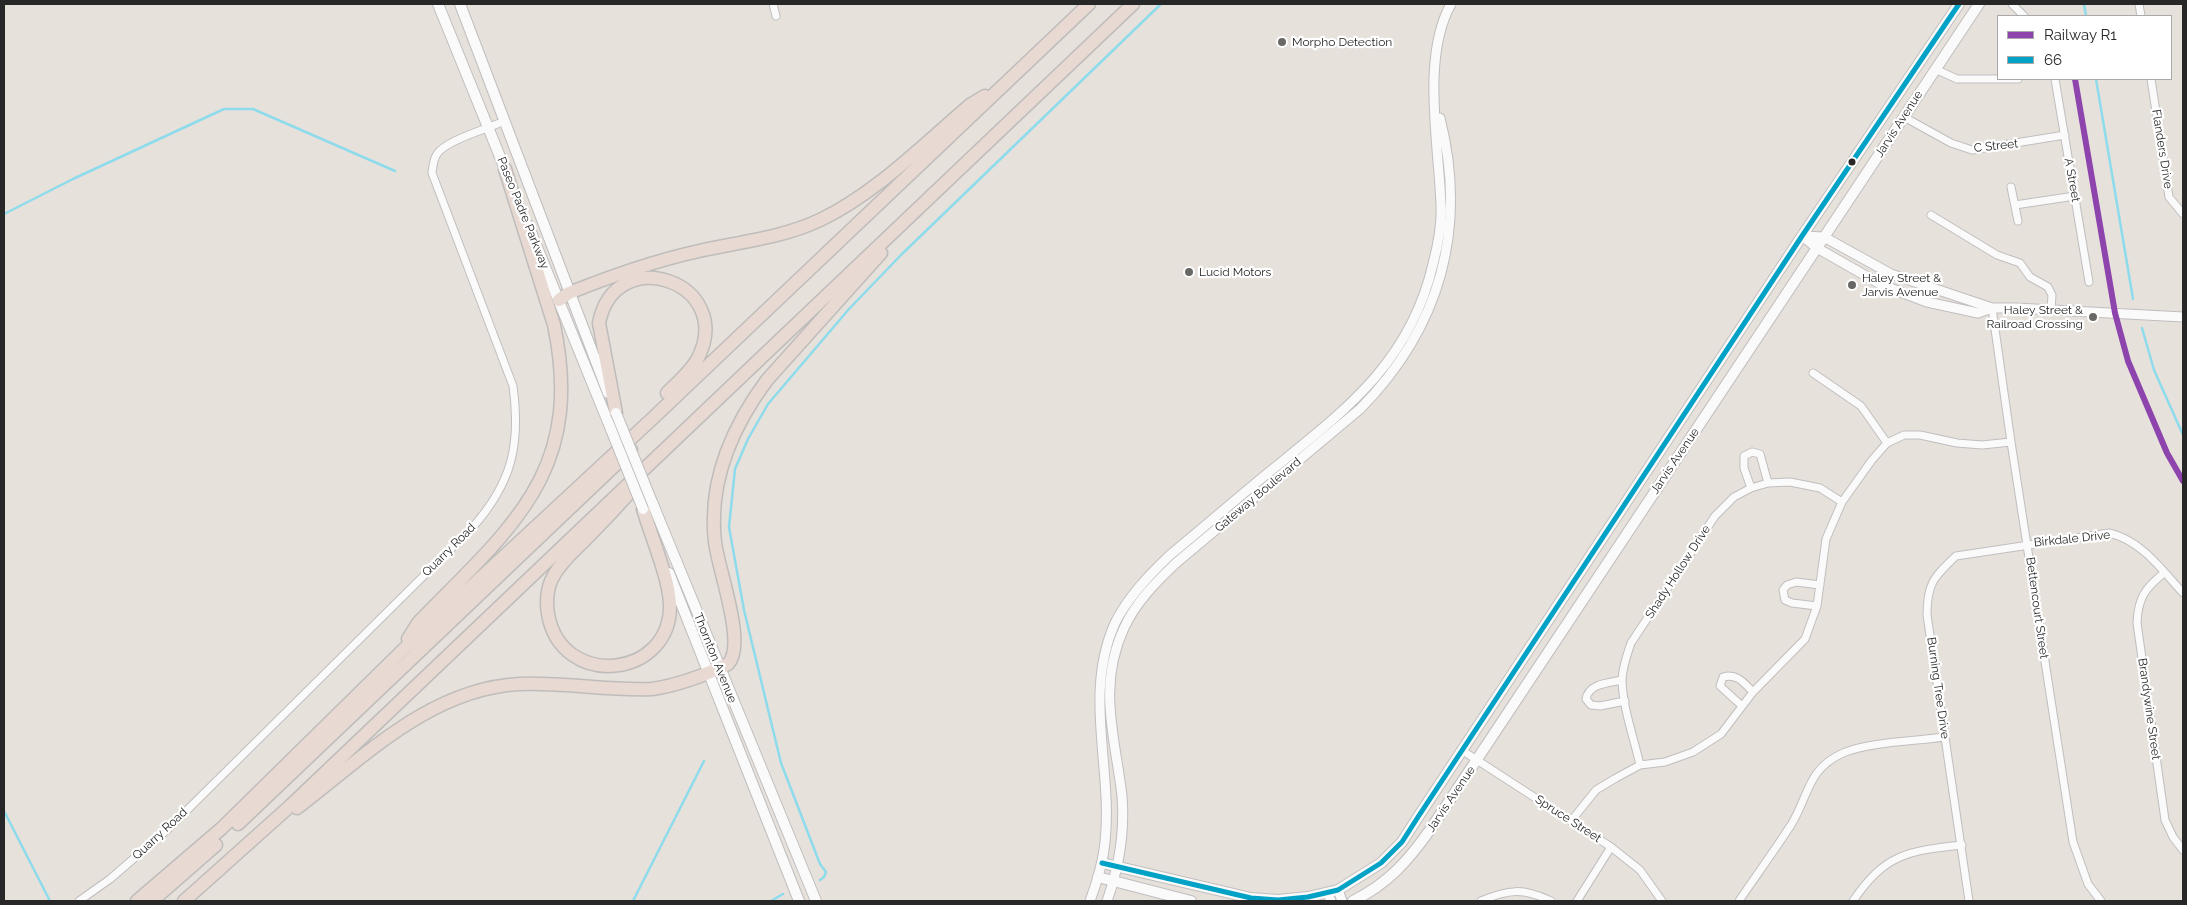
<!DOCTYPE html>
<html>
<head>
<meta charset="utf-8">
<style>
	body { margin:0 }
	#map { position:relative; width:2187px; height:905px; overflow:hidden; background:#e7e1dc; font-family:Raleway,sans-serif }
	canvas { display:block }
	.frame { position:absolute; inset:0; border:5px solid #272727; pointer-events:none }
	.legend { position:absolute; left:1997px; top:15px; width:175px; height:65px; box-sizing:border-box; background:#fff; border:1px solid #a9a9a9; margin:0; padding:6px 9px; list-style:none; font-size:15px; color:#272727 }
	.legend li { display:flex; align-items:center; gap:10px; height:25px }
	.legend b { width:25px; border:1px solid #a9a9a9 }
</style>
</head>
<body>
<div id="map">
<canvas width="2187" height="905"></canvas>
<div class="frame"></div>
<ul class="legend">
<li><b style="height:6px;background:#8e44ad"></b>Railway R1</li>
<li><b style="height:6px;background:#02a2c6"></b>66</li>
</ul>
</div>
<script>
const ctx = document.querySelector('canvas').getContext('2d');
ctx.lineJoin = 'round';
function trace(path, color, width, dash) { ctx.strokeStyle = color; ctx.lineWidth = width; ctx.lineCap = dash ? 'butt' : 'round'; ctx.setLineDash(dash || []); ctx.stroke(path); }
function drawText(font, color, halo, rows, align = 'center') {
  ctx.font = font + ' Raleway,sans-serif'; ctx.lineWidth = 4.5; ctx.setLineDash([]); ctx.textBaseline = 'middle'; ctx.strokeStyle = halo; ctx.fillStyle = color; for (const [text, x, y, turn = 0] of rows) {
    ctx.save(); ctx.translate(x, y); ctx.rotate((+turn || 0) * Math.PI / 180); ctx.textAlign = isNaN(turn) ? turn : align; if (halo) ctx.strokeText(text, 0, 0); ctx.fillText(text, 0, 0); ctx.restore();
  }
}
trace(new Path2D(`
	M 2084,4 L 2086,16
	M 2096,79 L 2133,299
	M 4,214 L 73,179 L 224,109 L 253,109 L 395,171
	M 2142,328 L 2154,370 L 2183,435
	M 4,811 L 50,901
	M 820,880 L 824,877 L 826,872 L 820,864 L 781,763 L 744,610 L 729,527 L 735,469 L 748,439 L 768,404 L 849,309 L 902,254 L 1161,4
	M 633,901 L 704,761
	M 641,901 L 643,901
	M 771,901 L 783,894`), '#8ddbeb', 2.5);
const minor = new Path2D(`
	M 773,4 L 776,16
	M 2012,4 L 2024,16
	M 2139,4 L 2141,16
	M 1935,69 L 1957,79 L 2018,79
	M 2055,79 L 2089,282
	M 2151,79 L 2169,197 L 2183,214
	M 1904,117 L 1951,143 L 1972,150 L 2065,135
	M 2011,187 L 2018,221
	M 2015,205 L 2075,196
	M 1931,215 L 1997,255 L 2020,263 L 2030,277 L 2048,287 L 2052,295 L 2051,309
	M 1992,308 L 2011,442 L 2073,842 L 2088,884 L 2101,901
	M 1813,373 L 1861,406 L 1887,443
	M 1751,488 L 1744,468 L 1744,456 L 1752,452 L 1760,454 L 1768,483
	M 2164,573 C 2145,588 2138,598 2137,623 L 2165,820 L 2173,837 L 2183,850
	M 1817,606 L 1792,603 L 1785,600 L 1783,590 L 1787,585 L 1796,582 L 1820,585
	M 1622,680 C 1609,683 1589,683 1586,699 L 1591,705 L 1600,706 L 1625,701
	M 1742,706 L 1720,686 L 1723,677 C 1737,673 1744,683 1753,692
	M 1463,751 L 1611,847 L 1640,870 L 1662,901
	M 1640,765 C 1634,738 1623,709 1622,681 C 1622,668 1627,655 1631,643 L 1715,516 L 1734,497 L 1751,488 L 1768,483 L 1790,482 L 1820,488 L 1842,502
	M 1571,821 L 1596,790 L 1616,778 L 1640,765 L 1665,762 L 1693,752 L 1721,734 L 1753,692 L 1805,639 L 1817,606 L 1826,539 L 1842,502 L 1872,460 L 1887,443 L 1904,435 L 1920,435 L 1957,443 L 1982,445 L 2011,442
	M 79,901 L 110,879 L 168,829 L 472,528 C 512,483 521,445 513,386 L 432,173 C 433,166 433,160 437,154 C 446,140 488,129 504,121
	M 1481,901 C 1509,889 1523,888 1551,901
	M 1577,901 L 1611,847
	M 1739,901 C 1756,876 1774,851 1791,825 C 1809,796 1807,769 1843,753 C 1868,742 1917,741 1945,737
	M 1853,901 C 1885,854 1907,851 1962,845
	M 1969,901 L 1927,615 C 1927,583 1934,577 1956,556 L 2109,533 C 2141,540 2162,570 2183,593`);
const tertiary = new Path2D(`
	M 1802,236 L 1817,248 L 1882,285 L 1927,302 L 1978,313 L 1992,308 L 2016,308 L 2183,317
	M 1802,236 L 1824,237 L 1891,274 L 1992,308
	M 1338,890 L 1342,901
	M 1328,894 L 1331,901
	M 1090,901 C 1097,882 1103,863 1105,842 C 1113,769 1083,694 1115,623 C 1128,597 1149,575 1170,555 C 1203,528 1235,500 1268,473 C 1343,412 1410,364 1433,264 C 1438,245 1442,225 1441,205 C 1439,145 1421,57 1451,4
	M 1107,901 C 1119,867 1125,833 1122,796 C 1115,736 1097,687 1124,628 C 1136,602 1156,582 1176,563 L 1360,409 C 1440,328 1468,229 1440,118`);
const secondary = new Path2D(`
	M 438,4 L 507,174
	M 460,4 L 608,393
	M 528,225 L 608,422
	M 652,502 L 816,901
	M 669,573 L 799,901
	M 1102,863 L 1251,898 L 1278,900 L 1308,897 L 1338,890 L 1381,863 L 1402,842 L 1418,817 L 1802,236 L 1959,4
	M 1098,877 L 1191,901
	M 1353,901 C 1389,883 1409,860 1432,827 L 1979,4`);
const motorway = new Path2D(`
	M 559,300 L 569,293 C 611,276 654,261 699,251 C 739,242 782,238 820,220 C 875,194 924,144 970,105 L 985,96
	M 616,413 L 599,323 C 615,241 736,282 698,358 C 691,371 678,382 667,393
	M 632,490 C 617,507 601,524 585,540 C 574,551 560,563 553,577 C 547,587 546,602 548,614 C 561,690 672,679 670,604 C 669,578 651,536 643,509
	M 408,639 L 418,623 C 511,527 585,473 554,325 L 505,169
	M 297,808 C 364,757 430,689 519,684 C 564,682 608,691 652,689 C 680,685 703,676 728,664 C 747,645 718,569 715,542 C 708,482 732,427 767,380 L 881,253
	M 238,824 L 631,450
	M 137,901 L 222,828 L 401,652 L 653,418 L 1089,4
	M 152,901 L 216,845
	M 184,901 L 289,807 L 1133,4`);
trace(minor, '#c0bebe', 9);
trace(tertiary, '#c0bebe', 11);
trace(secondary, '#c0bebe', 12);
trace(motorway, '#bfbdbb', 15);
trace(minor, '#fbfafa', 7);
trace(tertiary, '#fbfafa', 9);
trace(secondary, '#fbfafa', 10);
trace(motorway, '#e8d9d2', 12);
const secondaryBridge = new Path2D(`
	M 616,413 L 652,502
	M 608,422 L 643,509`);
trace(secondaryBridge, '#c0bebe', 12, []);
trace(secondaryBridge, '#fbfafa', 10);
trace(new Path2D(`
	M 1102,863 L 1251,898 L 1278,900 L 1308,897 L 1338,890 L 1381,863 L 1402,842 L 1418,817 L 1802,236 L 1959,4`), '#02a2c6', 5);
trace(new Path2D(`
	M 2075,79 L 2115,313 L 2128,361 L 2167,453 L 2183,481`), '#8e44ad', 6);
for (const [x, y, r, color] of [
	[1282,42,5,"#6a6866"],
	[1852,162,4.5,"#272727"],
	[1189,272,5,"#6a6866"],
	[1852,285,5,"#6a6866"],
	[2093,317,5,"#6a6866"]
]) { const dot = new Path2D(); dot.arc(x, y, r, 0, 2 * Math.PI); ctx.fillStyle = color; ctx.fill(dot); trace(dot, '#fff', 2); }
drawText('12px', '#272727', '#fff', [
	["Morpho Detection",1292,42],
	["Lucid Motors",1199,272],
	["Haley Street &",1862,278],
	["Jarvis Avenue",1862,292],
	["Haley Street &",2083,310,"right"],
	["Railroad Crossing",2083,324,"right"]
], 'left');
drawText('12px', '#272727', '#fff', [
	["Jarvis Avenue",1899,124,-57],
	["C Street",1996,146,-6],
	["Flanders Drive",2162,149,81],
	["A Street",2072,180,80],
	["Paseo Padre Parkway",523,213,68],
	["Jarvis Avenue",1675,461,-56],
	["Gateway Boulevard",1258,495,-40],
	["Birkdale Drive",2072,539,-6],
	["Quarry Road",449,550,-45],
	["Shady Hollow Drive",1678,572,-57],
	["Bettencourt Street",2037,608,82],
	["Thornton Avenue",715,658,68],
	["Burning Tree Drive",1938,688,82],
	["Brandywine Street",2149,709,82],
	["Jarvis Avenue",1451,799,-56],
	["Spruce Street",1568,819,33],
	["Quarry Road",160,834,-43]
]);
</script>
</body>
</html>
